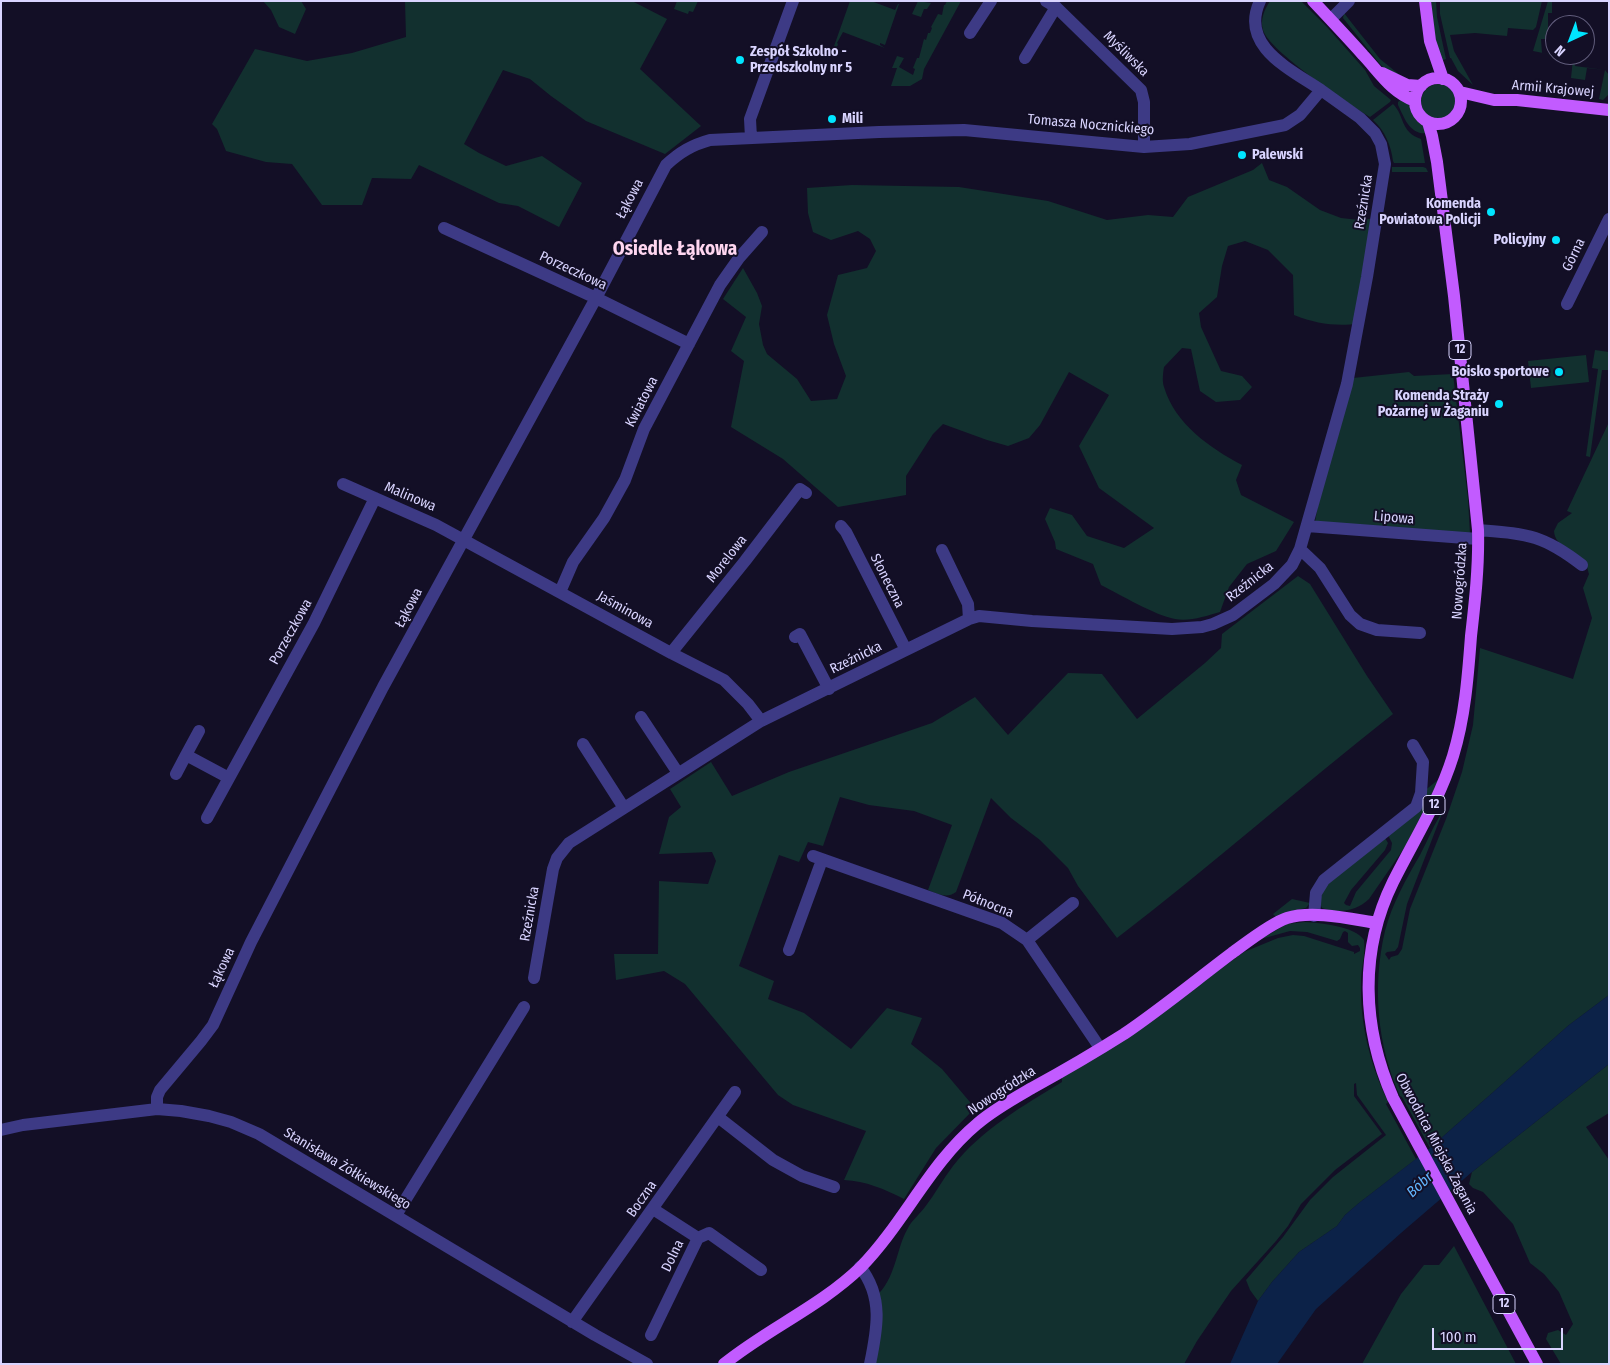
<!DOCTYPE html>
<html>
<head>
<meta charset="utf-8">
<style>
	body { margin:0 }
	#map { position:relative; width:1610px; height:1365px; overflow:hidden; background:#130f26; font-family:"Fira Sans Condensed",sans-serif }
	canvas { display:block }
	.frame { position:absolute; inset:0; border:2px solid #d9d4ff; pointer-events:none }
	.north { position:absolute; left:1545px; top:15px; width:50px; height:50px; box-sizing:border-box; background:#130f26; border:1px solid #625e7d; border-radius:50%; rotate:223deg; font-size:14px; font-weight:700; line-height:20px; text-align:center; color:#d9d4ff }
	.north::after { content:''; display:block; margin:auto; width:18px; height:22px; background:#00e5ff; clip-path:polygon(50% 0,100% 100%,50% 72%,0 100%) }
	.scale { position:absolute; left:1432px; top:1328px; width:131px; height:22px; box-sizing:border-box; border:2px solid #d9d4ff; border-top:0; padding-left:6px; font-size:15px; line-height:18px; white-space:nowrap; color:#d9d4ff; -webkit-text-stroke:4px #130f26; paint-order:stroke }
</style>
</head>
<body>
<div id="map">
<canvas width="1610" height="1365"></canvas>
<div class="frame"></div>
<div class="north">N</div>
<div class="scale">100 m</div>
</div>
<script>
const ctx = document.querySelector('canvas').getContext('2d');
ctx.lineJoin = 'round';
function fillPath(path, color) { ctx.fillStyle = color; ctx.fill(path, 'evenodd'); }
function trace(path, color, width, dash) { ctx.strokeStyle = color; ctx.lineWidth = width; ctx.lineCap = dash ? 'butt' : 'round'; ctx.setLineDash(dash || []); ctx.stroke(path); }
function drawText(font, color, halo, rows, align = 'center') {
  ctx.font = font + ' "Fira Sans Condensed",sans-serif'; ctx.lineWidth = 4; ctx.setLineDash([]); ctx.textBaseline = 'middle'; ctx.strokeStyle = halo; ctx.fillStyle = color; for (const [text, x, y, turn = 0] of rows) {
    ctx.save(); ctx.translate(x, y); ctx.rotate((+turn || 0) * Math.PI / 180); ctx.textAlign = isNaN(turn) ? turn : align; if (halo) ctx.strokeText(text, 0, 0); ctx.fillText(text, 0, 0); ctx.restore();
  }
}
fillPath(new Path2D(`
	M 263,1 L 301,1 L 306,9 L 295,34 L 279,27 L 271,10 Z
	M 405,1 L 632,1 L 667,19 L 640,69 L 701,126 L 665,154 L 586,121 L 551,96 L 530,79 L 503,70 L 464,144 L 479,153 L 506,166 L 542,156 L 582,183 L 559,227 L 518,206 L 499,203 L 419,165 L 411,179 L 372,178 L 362,205 L 322,205 L 292,164 L 266,162 L 226,151 L 217,129 L 212,124 L 255,49 L 307,61 L 352,53 L 406,37 Z
	M 677,1 L 698,1 L 693,12 L 689,11 L 688,14 L 674,9 Z
	M 850,1 L 871,1 L 895,10 L 898,4 L 899,4 L 885,45 L 880,43 L 880,45 L 885,48 L 843,32 L 837,43 L 838,44 L 836,50 L 833,49 Z
	M 918,1 L 931,3 L 927,9 L 924,9 L 921,17 L 912,14 Z
	M 947,1 L 961,1 L 924,69 L 922,79 L 910,86 L 891,86 L 897,68 L 892,68 L 897,56 L 904,58 L 899,67 L 913,75 L 915,69 L 913,68 L 917,58 L 919,58 L 924,39 L 926,40 L 928,33 L 930,33 L 932,28 L 931,27 L 938,14 L 942,15 L 944,5 L 945,5 Z
	M 1270,1 L 1301,1 L 1327,27 L 1365,70 L 1374,86 L 1391,100 L 1390,102 L 1370,117 C 1348,103 1270,52 1263,30 C 1260,20 1264,10 1270,1 Z
	M 1431,1 L 1436,1 L 1437,17 L 1446,59 L 1440,61 L 1434,33 Z
	M 1440,1 L 1542,1 L 1536,27 L 1533,30 L 1508,28 L 1507,36 L 1475,33 L 1450,35 L 1454,51 L 1473,85 L 1458,71 L 1451,58 L 1450,58 L 1440,14 Z
	M 1548,1 L 1552,1 L 1552,13 L 1548,13 L 1548,39 L 1541,39 L 1542,53 L 1571,57 C 1575,59 1574,62 1575,66 L 1605,70 L 1609,75 L 1609,94 L 1603,100 L 1599,99 L 1605,70 L 1587,68 L 1585,80 L 1571,78 L 1573,59 L 1533,51 Z
	M 1344,13 L 1380,59 L 1401,76 L 1384,68 L 1379,63 L 1343,18 Z
	M1421 102a18 18 0 1 1 36 0a18 18 0 1 1-36 0Z
	M 1403,98 C 1411,105 1410,107 1416,115 C 1420,122 1426,126 1429,133 C 1410,136 1405,119 1398,105 L 1398,102 Z
	M 1393,104 C 1405,116 1400,132 1421,139 L 1425,163 L 1394,163 L 1393,161 C 1391,145 1385,131 1373,120 Z
	M 1262,163 L 1269,180 L 1287,187 L 1320,210 L 1341,218 L 1359,220 L 1377,218 L 1358,324 C 1333,326 1317,324 1294,315 L 1293,275 L 1268,250 L 1245,241 L 1228,246 L 1222,266 L 1217,297 L 1199,313 L 1201,327 L 1221,371 L 1242,376 L 1252,387 L 1240,400 L 1216,402 L 1200,391 L 1191,349 L 1182,348 L 1164,367 C 1163,373 1162,381 1164,387 C 1175,424 1210,448 1242,465 L 1236,480 L 1241,495 L 1294,522 L 1276,551 L 1247,564 L 1229,587 L 1220,612 C 1206,616 1189,622 1175,619 C 1154,615 1121,595 1101,585 L 1093,564 L 1056,549 L 1055,542 L 1045,519 L 1050,508 L 1072,515 L 1087,536 L 1124,548 L 1154,528 L 1099,488 L 1079,446 L 1109,395 L 1069,372 L 1040,425 L 1029,438 L 1008,446 L 987,440 L 943,424 L 933,434 L 906,476 L 906,495 L 838,507 L 783,459 L 731,427 L 744,361 L 731,351 L 746,317 L 723,299 L 743,268 L 757,293 L 762,306 L 759,324 L 763,345 L 767,354 L 797,379 L 811,401 L 837,399 L 846,376 L 834,344 L 827,315 L 838,275 L 867,268 L 876,251 L 870,239 L 858,231 L 831,240 L 813,232 L 808,213 L 807,188 L 852,185 L 959,187 L 1048,201 L 1107,220 L 1148,215 L 1173,217 L 1188,197 L 1253,170 Z
	M 1392,167 L 1423,167 L 1426,168 L 1428,172 L 1392,172 Z
	M 1595,350 L 1609,352 L 1608,370 L 1602,370 L 1590,457 L 1586,456 L 1598,369 L 1592,368 Z
	M 1586,355 L 1589,382 L 1531,388 L 1528,361 Z
	M 1409,372 L 1414,376 L 1453,374 L 1468,499 L 1470,534 L 1315,522 L 1319,500 L 1353,378 Z
	M 1609,422 L 1609,995 L 1569,1025 L 1430,1148 L 1402,1097 L 1400,1096 C 1377,1045 1372,986 1385,931 C 1392,904 1406,879 1420,855 C 1427,842 1435,822 1443,811 L 1407,904 L 1398,947 L 1395,951 L 1387,952 L 1385,954 L 1389,960 L 1391,957 L 1398,955 L 1402,949 L 1410,909 L 1446,819 L 1462,772 L 1473,725 L 1480,648 L 1573,679 L 1592,618 L 1583,588 L 1589,574 C 1588,571 1587,565 1585,563 C 1576,550 1555,548 1554,531 L 1558,523 L 1572,513 L 1567,511 Z
	M 1298,576 L 1310,584 L 1367,676 L 1393,714 C 1300,787 1211,866 1117,938 L 1078,886 L 1068,868 L 1040,840 L 1011,818 L 991,798 L 956,892 C 947,899 938,894 928,890 L 952,825 L 914,811 L 869,805 L 840,797 L 823,846 L 808,842 L 799,862 L 779,855 L 739,966 L 774,981 L 768,999 L 804,1013 L 851,1049 L 887,1008 L 922,1018 L 911,1044 L 942,1069 L 975,1108 L 936,1148 L 904,1199 C 884,1189 866,1181 844,1180 L 866,1131 L 793,1105 L 778,1095 L 685,984 L 664,971 L 616,980 L 614,954 L 658,954 L 659,881 L 708,884 L 716,861 L 712,852 L 659,854 L 669,817 L 681,807 L 670,789 L 711,762 L 732,796 L 789,772 L 932,723 L 975,697 L 1008,735 L 1068,673 L 1102,674 L 1137,719 L 1205,663 L 1221,648 L 1222,634 Z
	M 1439,779 L 1409,841 L 1369,899 C 1357,911 1338,914 1322,908 L 1319,902 L 1325,886 L 1385,838 L 1388,843 L 1385,850 L 1351,890 L 1344,903 L 1346,905 L 1350,906 L 1356,892 L 1391,850 L 1392,843 L 1388,835 L 1423,792 Z
	M 1292,899 L 1310,903 L 1306,908 L 1292,911 L 1276,917 L 1273,914 Z
	M 1305,922 C 1320,923 1355,926 1364,940 C 1366,953 1361,968 1361,982 C 1360,1025 1370,1064 1388,1102 L 1386,1104 L 1416,1159 L 1359,1203 L 1345,1215 L 1337,1226 L 1299,1252 L 1272,1282 L 1258,1301 L 1250,1290 L 1246,1280 L 1283,1237 L 1310,1200 L 1333,1177 L 1386,1135 L 1357,1095 L 1356,1083 L 1354,1084 L 1354,1096 L 1382,1134 L 1335,1170 L 1301,1204 L 1288,1226 L 1276,1241 L 1231,1291 L 1197,1341 L 1184,1364 L 866,1364 L 875,1297 C 896,1280 896,1248 908,1228 C 912,1220 920,1214 925,1207 C 935,1194 943,1179 953,1166 C 982,1129 1023,1106 1062,1082 L 1062,1077 L 1129,1035 L 1244,952 L 1278,938 L 1293,935 L 1304,936 L 1354,952 L 1354,954 L 1360,951 L 1360,948 L 1358,945 L 1352,946 L 1348,942 L 1348,933 L 1345,931 L 1343,932 L 1340,939 L 1337,941 L 1307,932 L 1290,931 L 1261,939 L 1287,924 Z
	M 1609,1064 L 1609,1113 L 1586,1127 L 1609,1160 L 1609,1364 L 1561,1364 L 1546,1339 L 1548,1333 L 1558,1330 L 1566,1335 L 1573,1324 L 1559,1292 L 1544,1274 L 1530,1263 L 1513,1224 L 1483,1192 L 1473,1188 L 1469,1184 L 1472,1172 Z
	M 1454,1246 L 1516,1364 L 1362,1364 L 1401,1294 L 1424,1265 L 1439,1265 Z`), '#12302f');
fillPath(new Path2D(`
	M 1609,995 L 1609,1064 L 1472,1172 L 1401,1233 L 1316,1309 L 1277,1364 L 1230,1364 L 1258,1301 L 1272,1282 L 1299,1252 L 1337,1226 L 1345,1215 L 1359,1203 L 1430,1148 L 1569,1025 Z`), '#0c2248');
trace(new Path2D(`
	M 1046,1 L 1056,7 L 1141,90 L 1144,102 L 1144,147
	M 1331,19 L 1349,1
	M 970,33 L 991,1
	M 1025,58 L 1056,7
	M 751,138 L 750,119 L 793,1
	M 444,228 L 596,298 L 689,344
	M 1567,304 L 1609,219
	M 343,484 L 436,525 L 671,653 L 724,680 L 748,704 L 761,721
	M 841,526 L 846,532 L 906,650
	M 1307,526 L 1478,539
	M 1478,530 C 1527,534 1542,534 1582,565
	M 1300,549 L 1320,568 L 1350,615 L 1360,624 L 1377,630 L 1420,633
	M 942,550 L 968,604 L 969,619
	M 560,592 L 573,562 L 604,518 L 625,480 L 644,429 L 720,285 L 739,258 L 762,232
	M 795,637 L 800,634 L 829,689
	M 671,653 L 745,561 L 800,489 L 806,493
	M 641,717 L 678,773
	M 199,731 L 186,755 L 229,778
	M 583,744 L 624,808
	M 176,774 L 186,755
	M 207,818 L 314,623 L 375,498
	M 813,856 L 1002,923 L 1027,940 L 1100,1048
	M 1314,916 L 1316,893 L 1324,880 L 1416,807 L 1421,793 L 1423,762 L 1413,745
	M 1027,940 L 1073,903
	M 789,950 L 822,860
	M 534,978 L 553,869 L 557,858 L 569,843 L 761,721 L 969,619 L 979,616 L 1032,621 L 1172,629 L 1202,627 L 1213,624 L 1233,615 L 1274,584 L 1292,565 L 1300,549 L 1347,384 L 1367,277 L 1385,164 L 1381,144 L 1375,133 L 1360,118 L 1321,90
	M 157,1109 L 157,1097 L 160,1090 L 201,1041 L 213,1025 L 251,942 L 383,687 L 596,298 L 666,165 C 680,152 692,145 710,140 L 879,132 L 964,130 L 1144,147 L 1190,144 L 1285,125 L 1300,115 L 1321,90 C 1290,69 1239,46 1260,1
	M 718,1117 L 773,1160 L 802,1176 L 834,1187
	M 1,1130 L 23,1125 L 157,1109 L 181,1111 L 209,1116 L 231,1122 L 259,1134 L 595,1335 L 647,1364
	M 396,1215 L 524,1007
	M 698,1238 L 709,1233 L 761,1270
	M 860,1267 C 884,1297 877,1330 870,1364
	M 572,1322 L 735,1092
	M 651,1335 L 698,1238 L 653,1209`), '#3d3a85', 12);
trace(new Path2D(`
	M 1313,1 C 1330,19 1347,37 1363,55 C 1380,73 1391,92 1415,101
	M 1425,1 L 1430,41 L 1443,79
	M 1382,73 L 1407,85 L 1421,86
	M1415 101a23 23 0 1 1 46 0a23 23 0 1 1-46 0Z
	M 1460,92 L 1494,100 L 1517,100 L 1609,110
	M 1428,122 L 1432,136 L 1437,162 L 1454,296 L 1478,530 C 1479,566 1475,601 1471,636 C 1468,676 1465,717 1453,756 C 1439,801 1414,840 1393,882 C 1359,951 1362,1028 1393,1098 L 1537,1364
	M 724,1364 C 767,1329 821,1306 861,1267 C 904,1223 930,1163 977,1124 C 993,1110 1013,1099 1032,1088 C 1063,1071 1094,1053 1124,1034 C 1161,1009 1196,980 1232,953 C 1246,943 1271,923 1287,918 C 1313,910 1351,919 1377,923`), '#c25bff', 12);
for (const [x, y, r, color] of [
	[740,60,5,"#00e5ff"],
	[832,119,5,"#00e5ff"],
	[1242,155,5,"#00e5ff"],
	[1491,212,5,"#00e5ff"],
	[1556,240,5,"#00e5ff"],
	[1559,372,5,"#00e5ff"],
	[1499,404,5,"#00e5ff"]
]) { const dot = new Path2D(); dot.arc(x, y, r, 0, 2 * Math.PI); ctx.fillStyle = color; ctx.fill(dot); trace(dot, '#130f26', 2); }
for (const [x, y, w] of [
	[1460,350,22],
	[1434,805,22],
	[1504,1304,22]
]) { const box = new Path2D(); box.roundRect(x - w / 2, y - 9.5, w, 19, 4); ctx.fillStyle = '#130f26'; ctx.fill(box); trace(box, '#d9d4ff', 1); }
drawText('bold 12px', '#d9d4ff', null, [
	["12",1460,350],
	["12",1434,805],
	["12",1504,1304]
]);
drawText('bold 14px', '#d9d4ff', '#130f26', [
	["Zespół Szkolno -",750,52,"left"],
	["Przedszkolny nr 5",750,68,"left"],
	["Mili",842,119,"left"],
	["Palewski",1252,155,"left"],
	["Komenda",1481,204],
	["Powiatowa Policji",1481,220],
	["Policyjny",1546,240],
	["Boisko sportowe",1549,372],
	["Komenda Straży",1489,396],
	["Pożarnej w Żaganiu",1489,412]
], 'right');
drawText('14px', '#d9d4ff', '#130f26', [
	["Myśliwska",1126,54,45],
	["Armii Krajowej",1553,89,5],
	["Tomasza Nocznickiego",1091,125,5],
	["Łąkowa",630,199,-62],
	["Rzeźnicka",1364,202,-81],
	["Górna",1574,255,-64],
	["Porzeczkowa",573,271,25],
	["Kwiatowa",642,402,-63],
	["Malinowa",410,497,23],
	["Lipowa",1394,518,5],
	["Morelowa",727,559,-52],
	["Słoneczna",887,581,63],
	["Nowogródzka",1460,581,-86],
	["Rzeźnicka",1250,582,-38],
	["Łąkowa",409,608,-62],
	["Jaśminowa",625,610,29],
	["Porzeczkowa",291,632,-61],
	["Rzeźnicka",856,658,-26],
	["Północna",988,904,22],
	["Rzeźnicka",530,914,-80],
	["Łąkowa",222,968,-65],
	["Nowogródzka",1002,1091,-33],
	["Obwodnica Miejska Żagania",1436,1144,62],
	["Stanisława Żółkiewskiego",347,1169,31],
	["Boczna",642,1199,-55],
	["Dolna",673,1256,-64]
]);
drawText('italic 15px', '#62b6ff', '#130f26', [
	["Bóbr",1420,1185,-43]
]);
drawText('bold 19px', '#ffd6f0', '#130f26', [
	["Osiedle Łąkowa",675,250]
]);
</script>
</body>
</html>
